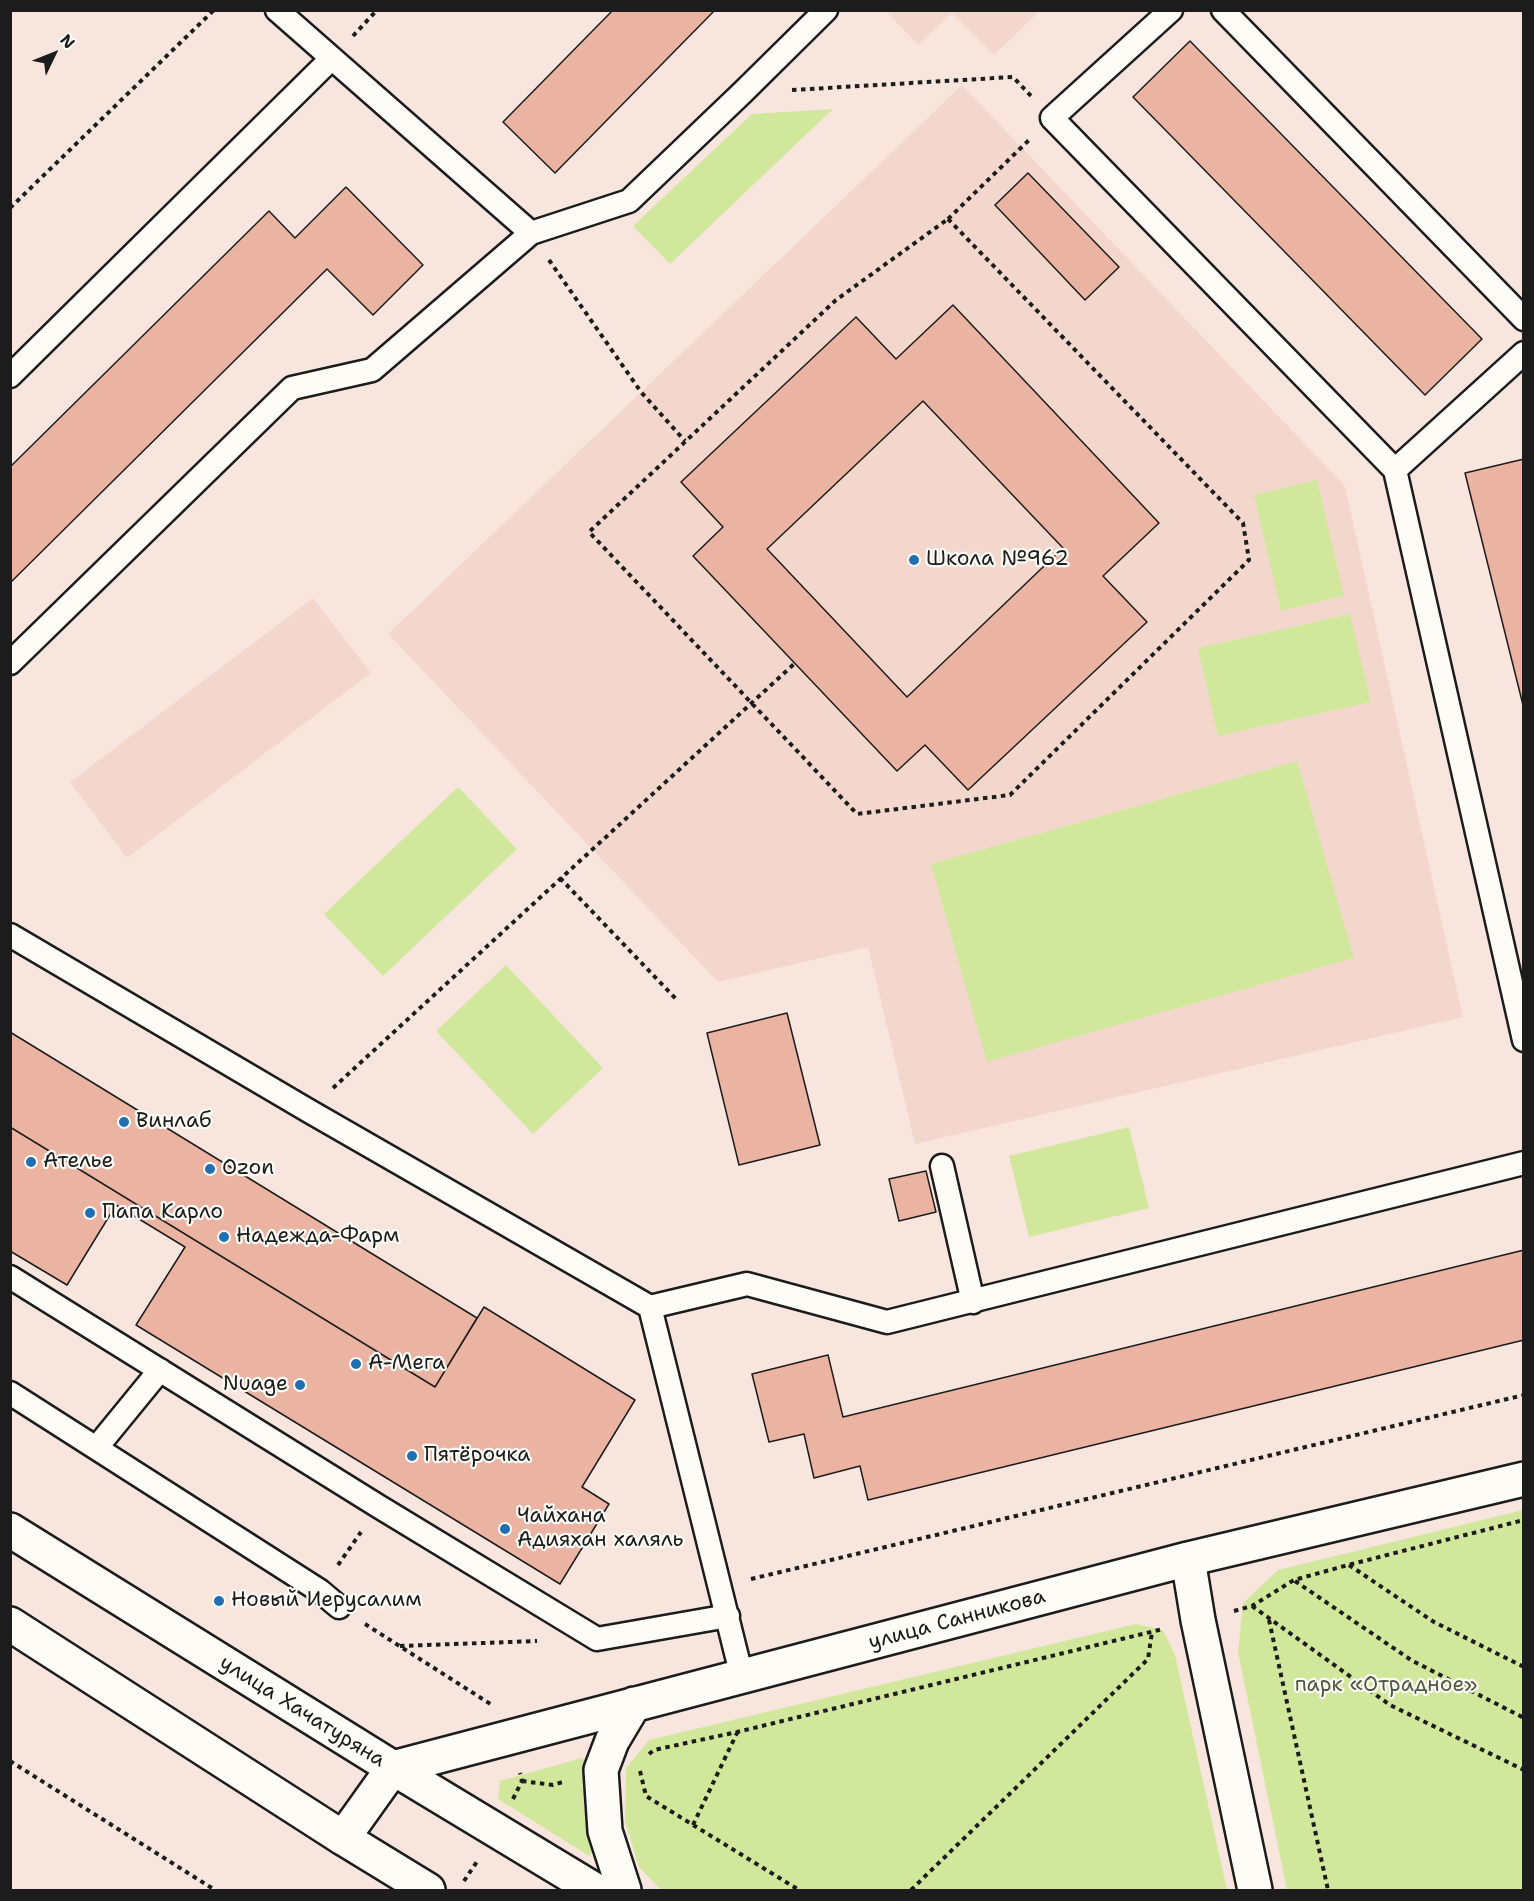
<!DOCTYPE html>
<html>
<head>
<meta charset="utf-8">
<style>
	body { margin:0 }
	#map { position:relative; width:1534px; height:1901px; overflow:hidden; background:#f8e6de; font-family:"Shantell Sans",sans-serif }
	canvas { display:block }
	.frame { position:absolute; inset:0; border:12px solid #1c1c1c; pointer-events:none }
	.north { position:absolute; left:24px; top:24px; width:60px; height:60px; -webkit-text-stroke:4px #fdfcf7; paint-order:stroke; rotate:47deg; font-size:16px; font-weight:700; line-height:24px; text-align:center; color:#1c1c1c }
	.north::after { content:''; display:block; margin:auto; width:21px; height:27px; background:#1c1c1c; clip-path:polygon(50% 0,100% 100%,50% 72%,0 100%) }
</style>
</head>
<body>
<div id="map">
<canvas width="1534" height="1901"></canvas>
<div class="frame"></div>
<div class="north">N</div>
</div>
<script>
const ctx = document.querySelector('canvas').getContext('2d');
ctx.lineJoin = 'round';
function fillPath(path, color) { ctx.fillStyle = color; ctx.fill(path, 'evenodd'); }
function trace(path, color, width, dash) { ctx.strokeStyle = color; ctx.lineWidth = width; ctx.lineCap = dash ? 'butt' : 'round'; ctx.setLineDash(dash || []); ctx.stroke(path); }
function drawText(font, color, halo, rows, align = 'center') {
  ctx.font = font + ' "Shantell Sans",sans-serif'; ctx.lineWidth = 4.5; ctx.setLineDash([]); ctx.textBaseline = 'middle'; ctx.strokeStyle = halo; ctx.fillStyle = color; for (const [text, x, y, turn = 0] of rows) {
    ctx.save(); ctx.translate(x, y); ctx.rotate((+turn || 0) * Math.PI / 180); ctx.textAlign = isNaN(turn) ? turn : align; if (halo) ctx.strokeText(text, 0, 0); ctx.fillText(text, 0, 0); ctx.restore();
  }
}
fillPath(new Path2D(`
	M 886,11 L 1040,11 L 994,55 L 952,13 L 918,45 Z
	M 962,85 L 1345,486 L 1463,1017 L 915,1144 L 868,947 L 718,982 L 388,634 Z
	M 313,598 L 371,673 L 127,858 L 70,782 Z`), '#f4d7cc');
fillPath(new Path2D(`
	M 833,109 L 670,264 L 633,226 L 752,114 Z
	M 1317,480 L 1344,596 L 1281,611 L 1254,495 Z
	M 1350,614 L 1371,702 L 1218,736 L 1198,648 Z
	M 1297,761 L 1354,958 L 987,1062 L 931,864 Z
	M 458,787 L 517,849 L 383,976 L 324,914 Z
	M 506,965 L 603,1068 L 533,1134 L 436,1031 Z
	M 1129,1127 L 1149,1208 L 1029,1237 L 1009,1156 Z
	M 1523,1510 L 1523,1890 L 1287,1890 L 1238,1652 L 1243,1603 L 1278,1570 Z
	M 1136,1624 L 1163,1630 L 1175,1655 L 1227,1890 L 661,1890 L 639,1867 L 625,1821 L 626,1768 L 649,1740 Z
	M 582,1758 L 589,1764 L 584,1808 L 594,1851 L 589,1856 L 498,1799 L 500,1781 Z`), '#d1e79c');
const building = new Path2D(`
	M 613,10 L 715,10 L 555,173 L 503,122 Z
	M 1190,41 L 1482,339 L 1425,395 L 1133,97 Z
	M 1028,173 L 1119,267 L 1085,300 L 995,205 Z
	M 346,187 L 423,265 L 373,315 L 327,269 L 10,583 L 10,467 L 269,211 L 295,238 Z
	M 953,305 L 1159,523 L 1103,576 L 1147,622 L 968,790 L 925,745 L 897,771 L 693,556 L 723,527 L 681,482 L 856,317 L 896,359 ZM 923,401 L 1063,548 L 907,697 L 767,549 Z
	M 1524,459 L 1524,709 L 1465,473 Z
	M 787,1013 L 820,1145 L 739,1165 L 707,1033 Z
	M 10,1032 L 477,1318 L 435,1387 L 10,1127 Z
	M 10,1127 L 435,1387 L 484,1307 L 635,1400 L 582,1487 L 609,1504 L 560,1584 L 136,1325 L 185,1247 L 116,1205 L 67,1285 L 10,1251 Z
	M 926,1171 L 936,1212 L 899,1221 L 889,1179 Z
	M 1524,1250 L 1524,1340 L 868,1500 L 860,1466 L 814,1478 L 804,1434 L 769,1442 L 752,1374 L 828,1355 L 843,1417 Z`);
fillPath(building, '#ebb3a2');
trace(building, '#1c1c1c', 1.5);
const service = new Path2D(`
	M 277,10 L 531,233 L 629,201 L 743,92 L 826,10
	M 1171,10 L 1052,118 L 1395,470 L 1524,1040
	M 1223,10 L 1524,319
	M 10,376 L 331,59
	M 1395,470 L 1524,353
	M 10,663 L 292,388 L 372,370 L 531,233
	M 10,935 L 309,1111 L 650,1307 L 742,1677
	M 942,1166 L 973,1302
	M 10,1277 L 378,1506 L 597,1639 L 728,1616
	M 650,1307 L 747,1284 L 887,1322 L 1524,1163
	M 10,1393 L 320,1591 L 339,1607
	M 97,1447 L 160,1370`);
const tertiary = new Path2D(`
	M 1188,1559 L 1198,1620 L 1255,1890
	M 343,1838 L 393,1768 L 1188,1559 L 1524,1479
	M 624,1890 L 605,1831 L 601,1770 L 612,1741 L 634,1704`);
const secondary = new Path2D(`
	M 10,1530 L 393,1768 L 595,1890
	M 10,1624 L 343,1838 L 428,1890`);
trace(service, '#1c1c1c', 27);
trace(tertiary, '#1c1c1c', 38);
trace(secondary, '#1c1c1c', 38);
trace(new Path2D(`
	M 353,36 L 377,10
	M 792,90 L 1013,77 L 1031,96
	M 10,208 L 214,10
	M 948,219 L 1243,523 L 1249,560 L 1010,795 L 857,814 L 589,532 L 836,300 Z
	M 948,219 L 1029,140
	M 549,260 L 641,392 L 685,441
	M 560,878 L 676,999
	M 333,1088 L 794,664
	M 338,1565 L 361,1532
	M 1349,1565 L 1434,1622 L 1524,1667
	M 751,1579 L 1524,1395
	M 1295,1581 L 1411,1660 L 1524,1718
	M 1252,1606 L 1390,1705 L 1524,1770
	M 1234,1611 L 1252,1606 L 1294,1580 L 1348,1565 L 1524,1520
	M 1269,1620 L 1328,1890
	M 365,1624 L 492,1705
	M 400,1646 L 537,1641
	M 649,1754 L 654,1750 L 737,1732 L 1163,1629
	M 10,1761 L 215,1890
	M 640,1771 L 646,1796 L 799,1890
	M 522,1781 L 553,1785 L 566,1781
	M 513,1799 L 522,1781 L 520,1773
	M 693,1825 L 737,1733
	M 464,1881 L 478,1860
	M 911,1890 L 1148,1659 L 1152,1632`), '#1c1c1c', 4, [4.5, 4.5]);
trace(service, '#fdfcf7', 22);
trace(tertiary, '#fdfcf7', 33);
trace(secondary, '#fdfcf7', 33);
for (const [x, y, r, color] of [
	[914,560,6,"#1f6fb2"],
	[124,1122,6,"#1f6fb2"],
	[31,1162,6,"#1f6fb2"],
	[210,1169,6,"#1f6fb2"],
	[90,1213,6,"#1f6fb2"],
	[224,1237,6,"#1f6fb2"],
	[356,1364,6,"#1f6fb2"],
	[300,1385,6,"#1f6fb2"],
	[412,1456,6,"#1f6fb2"],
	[505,1529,6,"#1f6fb2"],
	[219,1601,6,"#1f6fb2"]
]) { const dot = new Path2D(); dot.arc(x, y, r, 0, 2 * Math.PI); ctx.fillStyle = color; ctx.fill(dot); trace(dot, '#fdfcf7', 2); }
drawText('21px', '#1c1c1c', '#fdfcf7', [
	["Школа №962",926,560],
	["Винлаб",136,1122],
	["Ателье",43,1162],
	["Ozon",222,1169],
	["Папа Карло",102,1213],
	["Надежда-Фарм",236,1237],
	["А-Мега",368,1364],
	["Nuage",288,1385,"right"],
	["Пятёрочка",424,1456],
	["Чайхана",517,1517],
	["Адияхан халяль",517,1541],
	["Новый Иерусалим",231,1601]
], 'left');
drawText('21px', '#1c1c1c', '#fdfcf7', [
	["улица Санникова",957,1620,-15],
	["улица Хачатуряна",302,1712,32]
]);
drawText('21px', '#525942', '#fdfcf7', [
	["парк «Отрадное»",1386,1686]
]);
</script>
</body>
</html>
